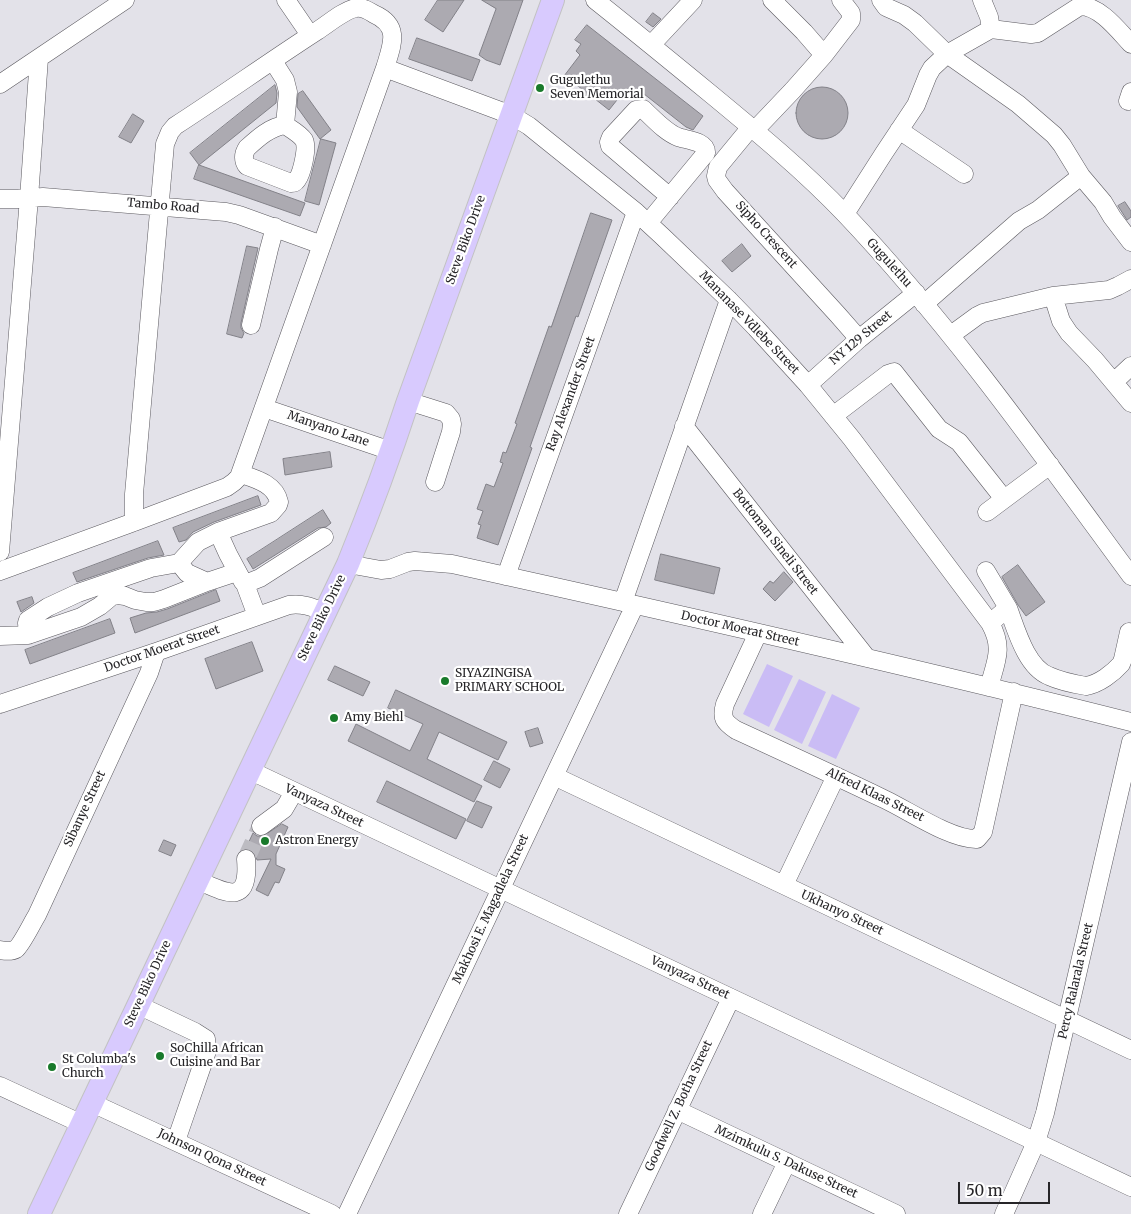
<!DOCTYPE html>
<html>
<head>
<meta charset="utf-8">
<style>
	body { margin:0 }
	#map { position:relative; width:1131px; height:1214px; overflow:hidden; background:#e3e2e9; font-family:Merriweather,serif }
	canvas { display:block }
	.scale { position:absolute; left:958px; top:1182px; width:92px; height:22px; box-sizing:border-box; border:2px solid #262528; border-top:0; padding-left:6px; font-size:15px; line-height:18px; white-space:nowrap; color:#262528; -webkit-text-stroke:4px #fff; paint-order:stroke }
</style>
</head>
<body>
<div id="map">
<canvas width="1131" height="1214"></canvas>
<div class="scale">50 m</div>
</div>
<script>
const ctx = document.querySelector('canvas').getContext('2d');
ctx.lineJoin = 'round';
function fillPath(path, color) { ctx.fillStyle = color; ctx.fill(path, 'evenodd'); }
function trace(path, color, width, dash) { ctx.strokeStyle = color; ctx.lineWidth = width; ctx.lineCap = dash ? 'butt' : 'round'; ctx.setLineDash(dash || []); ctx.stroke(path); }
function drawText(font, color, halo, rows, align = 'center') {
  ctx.font = font + ' Merriweather,serif'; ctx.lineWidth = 4.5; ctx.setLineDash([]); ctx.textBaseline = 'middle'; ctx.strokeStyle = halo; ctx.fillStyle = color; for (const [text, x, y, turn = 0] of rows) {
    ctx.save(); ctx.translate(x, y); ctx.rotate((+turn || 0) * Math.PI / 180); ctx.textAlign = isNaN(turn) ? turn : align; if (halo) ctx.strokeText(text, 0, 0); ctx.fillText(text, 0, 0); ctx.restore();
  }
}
fillPath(new Path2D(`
	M 767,664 L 793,676 L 769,727 L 743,714 Z
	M 799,679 L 826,692 L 802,744 L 774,730 Z
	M 832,694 L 860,708 L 836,759 L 808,746 Z`), '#cabcf5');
const building = new Path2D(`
	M 438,0 L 464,0 L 443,32 L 425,20 Z
	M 482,0 L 523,0 L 500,65 L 486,60 L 479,55 L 496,9 Z
	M 653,13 L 661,19 L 653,27 L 646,22 Z
	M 587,25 L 703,116 L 693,130 L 686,127 L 639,90 L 634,97 L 625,90 L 609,110 L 590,95 L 588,98 L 580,92 L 582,89 L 564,76 L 580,55 L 576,51 L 581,44 L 575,40 Z
	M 417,38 L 480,60 L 472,81 L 409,59 Z
	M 275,85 L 277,93 L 276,103 L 199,165 L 190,153 Z
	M796 113a26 26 0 1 1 52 0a26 26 0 1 1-52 0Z
	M 303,91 L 331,130 L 320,139 L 297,107 L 298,94 Z
	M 133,114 L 144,121 L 131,143 L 119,137 Z
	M 321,139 L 336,143 L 319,205 L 305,201 Z
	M 199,165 L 305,203 L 300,216 L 194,179 Z
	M 1125,202 L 1131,211 L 1131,217 L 1127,220 L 1118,206 Z
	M 591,213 L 612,220 L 578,317 L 576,316 L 530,447 L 532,448 L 498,545 L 477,538 L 481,525 L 478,524 L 483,511 L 477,509 L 486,484 L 494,487 L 503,463 L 500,462 L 503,452 L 506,453 L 517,424 L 515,423 L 549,326 L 551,327 Z
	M 742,244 L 751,256 L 732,272 L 722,261 Z
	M 247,246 L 258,248 L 241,323 L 241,328 L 244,333 L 242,338 L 227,334 Z
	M 330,452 L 332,467 L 285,475 L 283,459 Z
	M 258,496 L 261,505 L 214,522 L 193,532 L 186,540 L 179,542 L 173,528 Z
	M 323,510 L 331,523 L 326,527 L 318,528 L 253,569 L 247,559 Z
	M 158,541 L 164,555 L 148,558 L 77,582 L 73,573 Z
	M 661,554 L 720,568 L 714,594 L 655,580 Z
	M 1018,565 L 1045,602 L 1026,616 L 1018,605 L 1002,577 Z
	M 784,572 L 793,582 L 775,601 L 763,589 L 770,581 L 773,583 Z
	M 216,590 L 220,601 L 135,633 L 130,618 L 146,613 L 157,612 L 167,609 Z
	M 32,597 L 34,603 L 21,612 L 17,602 Z
	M 110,619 L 115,633 L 30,664 L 25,650 Z
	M 252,642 L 263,671 L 216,689 L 205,659 Z
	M 335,666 L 370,682 L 363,696 L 328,680 Z
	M 396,690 L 507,742 L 498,760 L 439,732 L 427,759 L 482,786 L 474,802 L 348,741 L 356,724 L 410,751 L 423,724 L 388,708 Z
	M 538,728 L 543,743 L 530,747 L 525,732 Z
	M 494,761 L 510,769 L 500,788 L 484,780 Z
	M 387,781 L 466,819 L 456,839 L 377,802 Z
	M 477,801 L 492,807 L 482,828 L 467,821 Z
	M 282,824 L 288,827 L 276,854 L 276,865 L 285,869 L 279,883 L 275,882 L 268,896 L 256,890 L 271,859 L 257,860 L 255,853 L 251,850 L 246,848 L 253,833 L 257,836 L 263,836 Z
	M 164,840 L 176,845 L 171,856 L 159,851 Z`);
fillPath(building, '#acaab1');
trace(building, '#828188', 1);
trace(new Path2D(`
	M 246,859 L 261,826`), '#bdbcc2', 18, [18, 9]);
const minor = new Path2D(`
	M 286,0 L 310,35
	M 595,0 C 634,31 673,63 712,95 C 758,133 804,171 845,214 C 951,326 1040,452 1131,576
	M 881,0 L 886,7 L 904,15 L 915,23 L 947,54 L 1018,104 L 1054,135 L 1062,145 L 1081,176 L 1103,202 L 1112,217 L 1131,242
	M 982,0 L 989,17 L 991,29
	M 651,45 L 693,0
	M 824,55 L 851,20 L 851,13 L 841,0
	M 273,61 L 285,80 L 288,92 L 285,125
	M 385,68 L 511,115 L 529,126 L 636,212 L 662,236 L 729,300 L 756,328 L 808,385 L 852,439 L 990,623 C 1004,648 996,661 989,687
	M 0,84 L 125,0
	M 1128,101 L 1131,92
	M 285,125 C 291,129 300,134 304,140 C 308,148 302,173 297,180 C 295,183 294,183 291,183 L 247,166 C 243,161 243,154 247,148 C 258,138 270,127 285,125 Z
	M 751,127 L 718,167 L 716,176 L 717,180 L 725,191 L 838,315 L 859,339
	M 755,130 L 793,90 L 824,55 L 804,32 L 772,0
	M 899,130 L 964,174
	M 0,199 L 18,199 L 43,197 L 226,212 L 239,215 L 322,245
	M 845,214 L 884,153 L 916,105 L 928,75 L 932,68 L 947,54 L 991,29 L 1031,34 L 1038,33 L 1080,6 C 1100,6 1118,30 1131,44
	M 648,223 L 706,153 C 707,141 686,140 678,137 C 665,132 653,118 643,109 L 636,110 L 611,137 L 609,142 L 610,146 L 670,197
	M 1053,296 L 1061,321 L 1069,333 L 1095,360 L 1131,403
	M 924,304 L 1019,221 L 1038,210 L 1081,176
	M 251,325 L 269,249 L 275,227
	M 951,335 L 977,316 L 983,313 L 1053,296 L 1109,290 L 1118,286 L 1131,279
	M 1114,382 L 1131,366
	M 808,385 L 859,339 L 916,293
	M 408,401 L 446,413 L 451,419 L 452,424 L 451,432 L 435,482
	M 264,408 L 391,451
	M 833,416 L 888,374 L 894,372 L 939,429 L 959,442 L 993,485 L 1004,499
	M 684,426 L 867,658
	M 987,512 L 1050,465
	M 218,532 L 228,554 L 243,582
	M 0,552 L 29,198 L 39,58
	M 179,563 L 187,573 L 207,582 L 237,572
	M 348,564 L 381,570 L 390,569 L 408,562 L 415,561 L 452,564 C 679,614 906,665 1131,722
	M 0,571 L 134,522 L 227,487 L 234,482 L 239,477 L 385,68 C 392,45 401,26 374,14 C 369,11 363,7 356,8 C 344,10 328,24 317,31 C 269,62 223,95 175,126 L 170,132 L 165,144 L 134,494 L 134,522
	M 986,571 L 1008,608
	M 506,576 L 636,212
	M 623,602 L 729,300
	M 257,616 L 245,584 L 260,578 L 324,537
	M 990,623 L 1008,608 C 1016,629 1026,667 1049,676 C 1060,681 1074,684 1086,686 C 1099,684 1113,673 1121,664 L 1123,659 L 1129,632
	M 758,633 L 725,704 C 721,718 724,722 736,730 C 786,753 836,776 886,800 C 909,811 952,840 977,839 L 983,832 L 1014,692
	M 28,635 L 27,623 L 28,620 L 48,607 L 78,593 L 151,568 L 179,563 L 198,542 L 218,532 L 271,513 L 278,505 L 279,502 C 275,484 256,479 241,474
	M 0,636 L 28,635 L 81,617 L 100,606 L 112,596 L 118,595 L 125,596 L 135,600 L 146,602 L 154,602 L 164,599 L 207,582
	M 0,704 L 156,652 L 289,605 C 302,603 312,607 324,612
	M 249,770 L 1036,1142 L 1131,1187
	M 554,776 L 1131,1050
	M 261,826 L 284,809 L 294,792
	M 197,880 C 226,893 250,907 246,859
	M 784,885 L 836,776
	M 0,950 C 5,951 11,952 16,949 C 22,944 32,923 37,915 L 149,673 L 156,652
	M 138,1005 L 195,1032 L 206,1039 L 207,1051 L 204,1060 L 176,1141
	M 0,1086 L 82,1124
	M 92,1103 L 332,1214
	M 677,1110 L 896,1214
	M 347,1214 L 635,605
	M 628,1214 L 731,998
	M 762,1214 L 787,1162
	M 1004,1214 L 1036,1142 L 1045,1113 L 1131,742`);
const major = new Path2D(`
	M 39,1214 L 348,564 C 370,510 390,456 408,401 L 553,0`);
trace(minor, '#5b595f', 19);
trace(major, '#c2c2c3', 24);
trace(minor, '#fff', 18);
trace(major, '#d8cafe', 22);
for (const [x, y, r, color] of [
	[540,88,5,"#197a2b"],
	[445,681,5,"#197a2b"],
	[334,718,5,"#197a2b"],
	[265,841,5,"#197a2b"],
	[160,1056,5,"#197a2b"],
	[52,1067,5,"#197a2b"]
]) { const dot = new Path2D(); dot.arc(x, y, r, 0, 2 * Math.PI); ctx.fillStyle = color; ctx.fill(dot); trace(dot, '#fff', 2); }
drawText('12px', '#262528', '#fff', [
	["Gugulethu",550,81],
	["Seven Memorial",550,95],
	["SIYAZINGISA",455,674],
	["PRIMARY SCHOOL",455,688],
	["Amy Biehl",344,718],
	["Astron Energy",275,841],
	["SoChilla African",170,1049],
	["Cuisine and Bar",170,1063],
	["St Columba's",62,1060],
	["Church",62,1074]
], 'left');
drawText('12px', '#262528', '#fff', [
	["Tambo Road",163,206,5],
	["Sipho Crescent",766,235,48],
	["Steve Biko Drive",466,240,-70],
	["Gugulethu",889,263,48],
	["Mananase Vdlebe Street",749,323,46],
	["NY 129 Street",861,338,-40],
	["Ray Alexander Street",571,394,-70],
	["Manyano Lane",328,429,19],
	["Bottoman Sineli Street",775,542,52],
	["Steve Biko Drive",322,618,-64],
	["Doctor Moerat Street",740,629,13],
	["Doctor Moerat Street",162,649,-19],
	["Alfred Klaas Street",875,795,26],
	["Vanyaza Street",324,806,25],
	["Sibanye Street",85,809,-65],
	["Makhosi E. Magadlela Street",491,909,-65],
	["Ukhanyo Street",842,913,25],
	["Vanyaza Street",690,978,25],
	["Percy Ralarala Street",1076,981,-77],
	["Steve Biko Drive",148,984,-65],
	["Goodwell Z. Botha Street",679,1106,-65],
	["Johnson Qona Street",212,1158,25],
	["Mzimkulu S. Dakuse Street",786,1162,25]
]);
</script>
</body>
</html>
